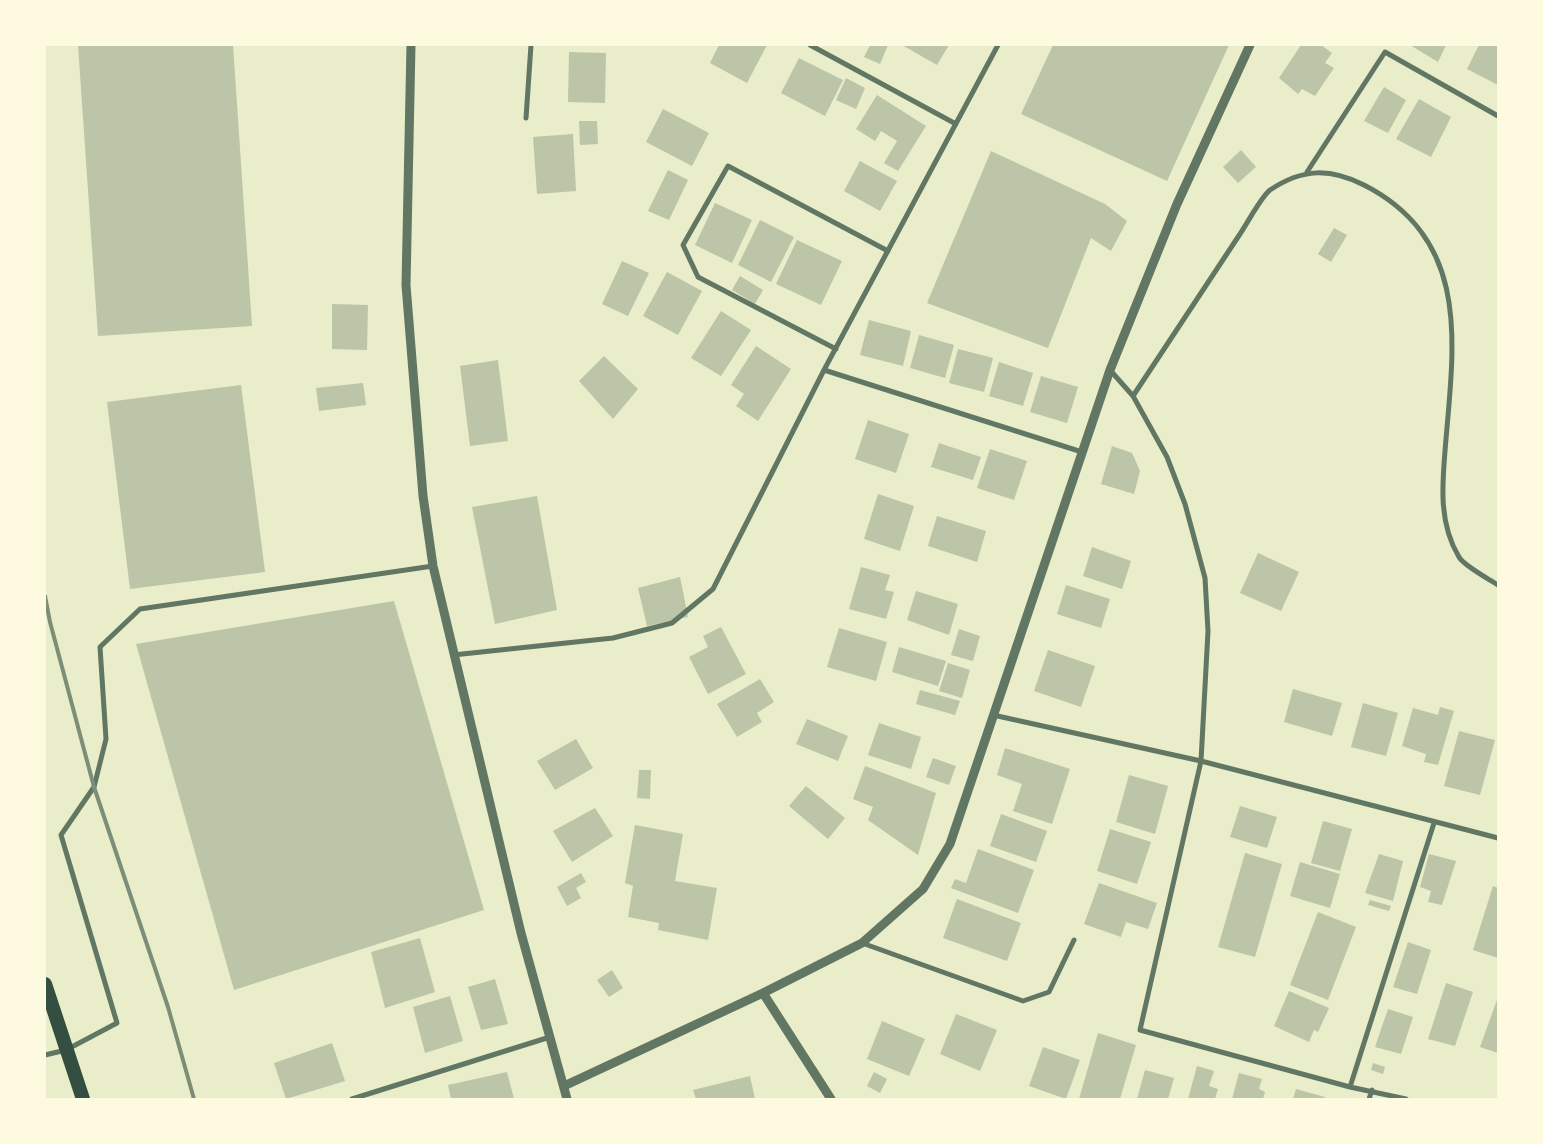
<!DOCTYPE html>
<html>
<head>
<meta charset="utf-8">
<style>
	body { margin:0 }
	#map { position:relative; width:1543px; height:1144px; overflow:hidden; background:#e9edc9; font-family:"Work Sans",sans-serif }
	canvas { display:block }
	.frame { position:absolute; inset:0; border:46px solid #fefae0; pointer-events:none }
</style>
</head>
<body>
<div id="map">
<canvas width="1543" height="1144"></canvas>
<div class="frame"></div>
</div>
<script>
const ctx = document.querySelector('canvas').getContext('2d');
ctx.lineJoin = 'round';
function fillPath(path, color) { ctx.fillStyle = color; ctx.fill(path, 'evenodd'); }
function trace(path, color, width, dash) { ctx.strokeStyle = color; ctx.lineWidth = width; ctx.lineCap = dash ? 'butt' : 'round'; ctx.setLineDash(dash || []); ctx.stroke(path); }
fillPath(new Path2D(`
	M 78,45 L 233,45 L 252,326 L 98,336 Z
	M 719,45 L 767,45 L 747,83 L 710,63 Z
	M 870,45 L 888,45 L 880,64 L 864,57 Z
	M 902,45 L 949,45 L 937,65 Z
	M 1053,45 L 1229,45 L 1167,181 L 1021,114 Z
	M 1301,45 L 1321,45 L 1332,53 L 1325,63 L 1334,68 L 1315,96 L 1302,89 L 1298,94 L 1279,78 Z
	M 1410,45 L 1446,45 L 1438,62 Z
	M 1479,45 L 1498,45 L 1498,85 L 1467,69 Z
	M 569,52 L 606,53 L 605,103 L 568,102 Z
	M 799,58 L 843,80 L 825,116 L 781,93 Z
	M 846,78 L 865,88 L 856,109 L 836,100 Z
	M 1384,87 L 1406,100 L 1388,133 L 1364,121 Z
	M 877,95 L 926,126 L 898,171 L 884,163 L 897,141 L 881,131 L 875,141 L 856,129 Z
	M 1419,99 L 1451,117 L 1431,157 L 1396,139 Z
	M 663,109 L 709,133 L 692,166 L 646,142 Z
	M 579,121 L 597,121 L 598,144 L 580,145 Z
	M 573,134 L 576,191 L 537,194 L 533,137 Z
	M 1241,150 L 1256,167 L 1238,183 L 1223,167 Z
	M 991,151 L 1105,204 L 1127,221 L 1111,251 L 1091,238 L 1048,348 L 927,303 Z
	M 860,161 L 897,181 L 880,211 L 844,191 Z
	M 668,170 L 688,180 L 669,220 L 648,211 Z
	M 715,203 L 752,220 L 732,263 L 695,245 Z
	M 760,220 L 794,237 L 771,282 L 738,265 Z
	M 1334,228 L 1347,235 L 1331,262 L 1318,254 Z
	M 797,240 L 842,261 L 821,305 L 776,284 Z
	M 622,261 L 649,273 L 628,316 L 602,304 Z
	M 667,272 L 702,291 L 678,335 L 643,316 Z
	M 740,276 L 763,290 L 755,304 L 732,290 Z
	M 332,304 L 368,305 L 367,350 L 332,349 Z
	M 721,311 L 751,330 L 721,376 L 691,358 Z
	M 869,320 L 911,331 L 903,366 L 860,355 Z
	M 919,335 L 954,345 L 945,378 L 910,368 Z
	M 756,346 L 791,369 L 758,421 L 736,406 L 744,394 L 731,385 Z
	M 958,349 L 993,358 L 984,392 L 949,383 Z
	M 604,356 L 638,389 L 613,419 L 579,381 Z
	M 498,360 L 508,441 L 470,446 L 460,366 Z
	M 999,362 L 1033,373 L 1023,406 L 989,396 Z
	M 1041,376 L 1078,387 L 1067,423 L 1030,412 Z
	M 363,383 L 366,405 L 319,411 L 316,388 Z
	M 241,385 L 265,572 L 130,589 L 107,402 Z
	M 868,420 L 909,434 L 896,473 L 855,459 Z
	M 939,443 L 981,457 L 973,480 L 931,467 Z
	M 1112,446 L 1132,453 L 1140,471 L 1134,494 L 1101,484 Z
	M 990,449 L 1027,461 L 1014,500 L 977,488 Z
	M 878,494 L 914,506 L 900,551 L 864,539 Z
	M 537,496 L 557,610 L 495,624 L 472,507 Z
	M 937,516 L 986,531 L 977,562 L 928,546 Z
	M 1092,547 L 1131,561 L 1122,589 L 1083,576 Z
	M 1258,553 L 1299,572 L 1281,611 L 1240,593 Z
	M 861,567 L 890,575 L 885,590 L 894,592 L 886,619 L 849,609 Z
	M 680,577 L 688,617 L 647,626 L 638,588 Z
	M 1066,585 L 1110,599 L 1101,628 L 1057,614 Z
	M 916,591 L 958,604 L 949,635 L 907,620 Z
	M 394,601 L 484,910 L 234,990 L 136,644 Z
	M 721,627 L 746,674 L 708,694 L 689,657 L 708,647 L 703,636 Z
	M 839,628 L 887,642 L 876,681 L 827,667 Z
	M 959,629 L 980,636 L 973,661 L 951,655 Z
	M 899,647 L 946,661 L 938,686 L 892,672 Z
	M 1048,650 L 1095,666 L 1081,707 L 1034,691 Z
	M 948,663 L 970,670 L 962,698 L 939,691 Z
	M 760,679 L 774,702 L 757,713 L 762,722 L 737,737 L 717,704 Z
	M 1293,689 L 1342,703 L 1332,736 L 1284,722 Z
	M 920,690 L 960,701 L 955,715 L 916,704 Z
	M 1363,703 L 1398,713 L 1386,756 L 1351,747 Z
	M 1440,707 L 1454,711 L 1438,765 L 1424,762 L 1426,754 L 1402,746 L 1413,708 L 1438,715 Z
	M 807,719 L 848,736 L 838,761 L 796,744 Z
	M 879,723 L 921,737 L 911,769 L 868,755 Z
	M 1459,731 L 1495,740 L 1480,795 L 1444,786 Z
	M 576,739 L 593,768 L 555,790 L 537,761 Z
	M 1005,748 L 1070,769 L 1052,824 L 1013,811 L 1022,784 L 997,775 Z
	M 933,758 L 956,766 L 949,785 L 926,777 Z
	M 865,766 L 936,793 L 918,855 L 868,820 L 873,807 L 853,799 Z
	M 639,770 L 651,770 L 650,799 L 637,798 Z
	M 1129,775 L 1168,786 L 1155,834 L 1116,822 Z
	M 806,786 L 845,818 L 828,839 L 789,806 Z
	M 1240,806 L 1277,817 L 1267,848 L 1230,837 Z
	M 595,808 L 613,836 L 572,862 L 553,831 Z
	M 1001,814 L 1047,831 L 1036,862 L 990,846 Z
	M 1323,821 L 1352,829 L 1340,871 L 1311,863 Z
	M 635,825 L 683,834 L 675,881 L 717,888 L 708,940 L 658,930 L 659,923 L 628,917 L 633,886 L 625,883 Z
	M 1110,829 L 1151,842 L 1137,884 L 1097,871 Z
	M 978,849 L 1034,870 L 1018,913 L 951,888 L 955,879 L 966,883 Z
	M 1245,853 L 1282,864 L 1255,957 L 1218,947 Z
	M 1379,854 L 1403,861 L 1393,901 L 1365,893 Z
	M 1429,854 L 1456,861 L 1442,905 L 1428,902 L 1431,891 L 1420,887 Z
	M 1300,862 L 1340,874 L 1330,908 L 1290,896 Z
	M 581,873 L 586,882 L 576,888 L 581,898 L 567,906 L 557,887 Z
	M 1099,883 L 1157,903 L 1148,929 L 1126,922 L 1121,937 L 1084,924 Z
	M 1493,886 L 1498,888 L 1498,958 L 1473,950 Z
	M 957,899 L 1021,923 L 1007,961 L 943,938 Z
	M 1370,900 L 1391,906 L 1389,911 L 1368,905 Z
	M 1318,912 L 1356,927 L 1328,1000 L 1290,985 Z
	M 420,938 L 435,992 L 385,1008 L 371,952 Z
	M 1408,942 L 1431,950 L 1417,994 L 1393,987 Z
	M 612,970 L 623,988 L 609,997 L 597,980 Z
	M 495,979 L 508,1024 L 481,1030 L 468,987 Z
	M 1446,983 L 1473,992 L 1455,1046 L 1428,1039 Z
	M 1289,991 L 1329,1008 L 1318,1032 L 1314,1030 L 1309,1042 L 1274,1026 Z
	M 450,996 L 463,1041 L 425,1053 L 413,1007 Z
	M 1498,997 L 1498,1053 L 1480,1047 Z
	M 1388,1009 L 1413,1017 L 1401,1054 L 1375,1047 Z
	M 956,1014 L 997,1030 L 980,1071 L 940,1054 Z
	M 882,1021 L 925,1039 L 909,1076 L 867,1059 Z
	M 1098,1033 L 1136,1045 L 1120,1099 L 1079,1099 Z
	M 332,1043 L 345,1081 L 286,1099 L 274,1063 Z
	M 1043,1047 L 1080,1060 L 1066,1099 L 1029,1086 Z
	M 1373,1063 L 1385,1067 L 1383,1074 L 1371,1070 Z
	M 1197,1066 L 1214,1071 L 1209,1086 L 1218,1089 L 1215,1099 L 1188,1099 Z
	M 1145,1070 L 1174,1078 L 1168,1099 L 1137,1099 Z
	M 507,1072 L 514,1099 L 451,1099 L 448,1085 Z
	M 874,1072 L 887,1079 L 880,1093 L 867,1086 Z
	M 1239,1073 L 1262,1079 L 1259,1089 L 1265,1092 L 1263,1099 L 1232,1099 Z
	M 750,1076 L 755,1099 L 696,1099 L 693,1090 Z
	M 1296,1089 L 1325,1097 L 1324,1099 L 1293,1099 Z`), '#bcc5a7');
trace(new Path2D(`
	M 810,45 L 956,124
	M 526,118 L 531,45
	M 1307,172 L 1385,52 L 1498,116
	M 836,349 L 698,277 L 683,245 L 728,166 L 888,251
	M 824,370 L 1082,452
	M 1110,370 L 1133,396 L 1167,457 L 1185,504 L 1205,578 L 1208,631 L 1201,761 L 1140,1030 L 1350,1087 L 1406,1099
	M 1133,396 C 1168,343 1203,290 1238,237 C 1246,226 1260,198 1270,190 C 1303,168 1330,168 1364,185 C 1474,241 1453,349 1445,451 C 1442,487 1439,524 1459,557 C 1464,566 1489,579 1498,585
	M 453,655 L 613,638 L 672,623 L 713,589 L 824,370 L 998,45
	M 993,715 L 1201,761 L 1498,838
	M 862,943 L 1023,1001 L 1049,992 L 1074,940
	M 45,1055 L 66,1050 L 117,1023 L 61,835 L 94,787 L 106,739 L 100,647 L 140,609 L 433,566
	M 1350,1087 L 1434,823
	M 352,1099 L 550,1037
	M 1369,1099 L 1372,1090`), '#617663', 5);
trace(new Path2D(`
	M 411,45 L 406,285 L 423,496 L 433,566 L 521,933 L 567,1099
	M 763,993 L 831,1099
	M 564,1086 L 763,993 L 862,943 L 923,889 L 950,844 L 1110,370 L 1177,204 L 1250,45`), '#617663', 9);
trace(new Path2D(`
	M 45,984 L 83,1099`), '#344e41', 14);
trace(new Path2D(`
	M 45,596 L 50,622 L 94,787 L 168,1007 L 194,1099`), '#7c8e77', 4);
</script>
</body>
</html>
